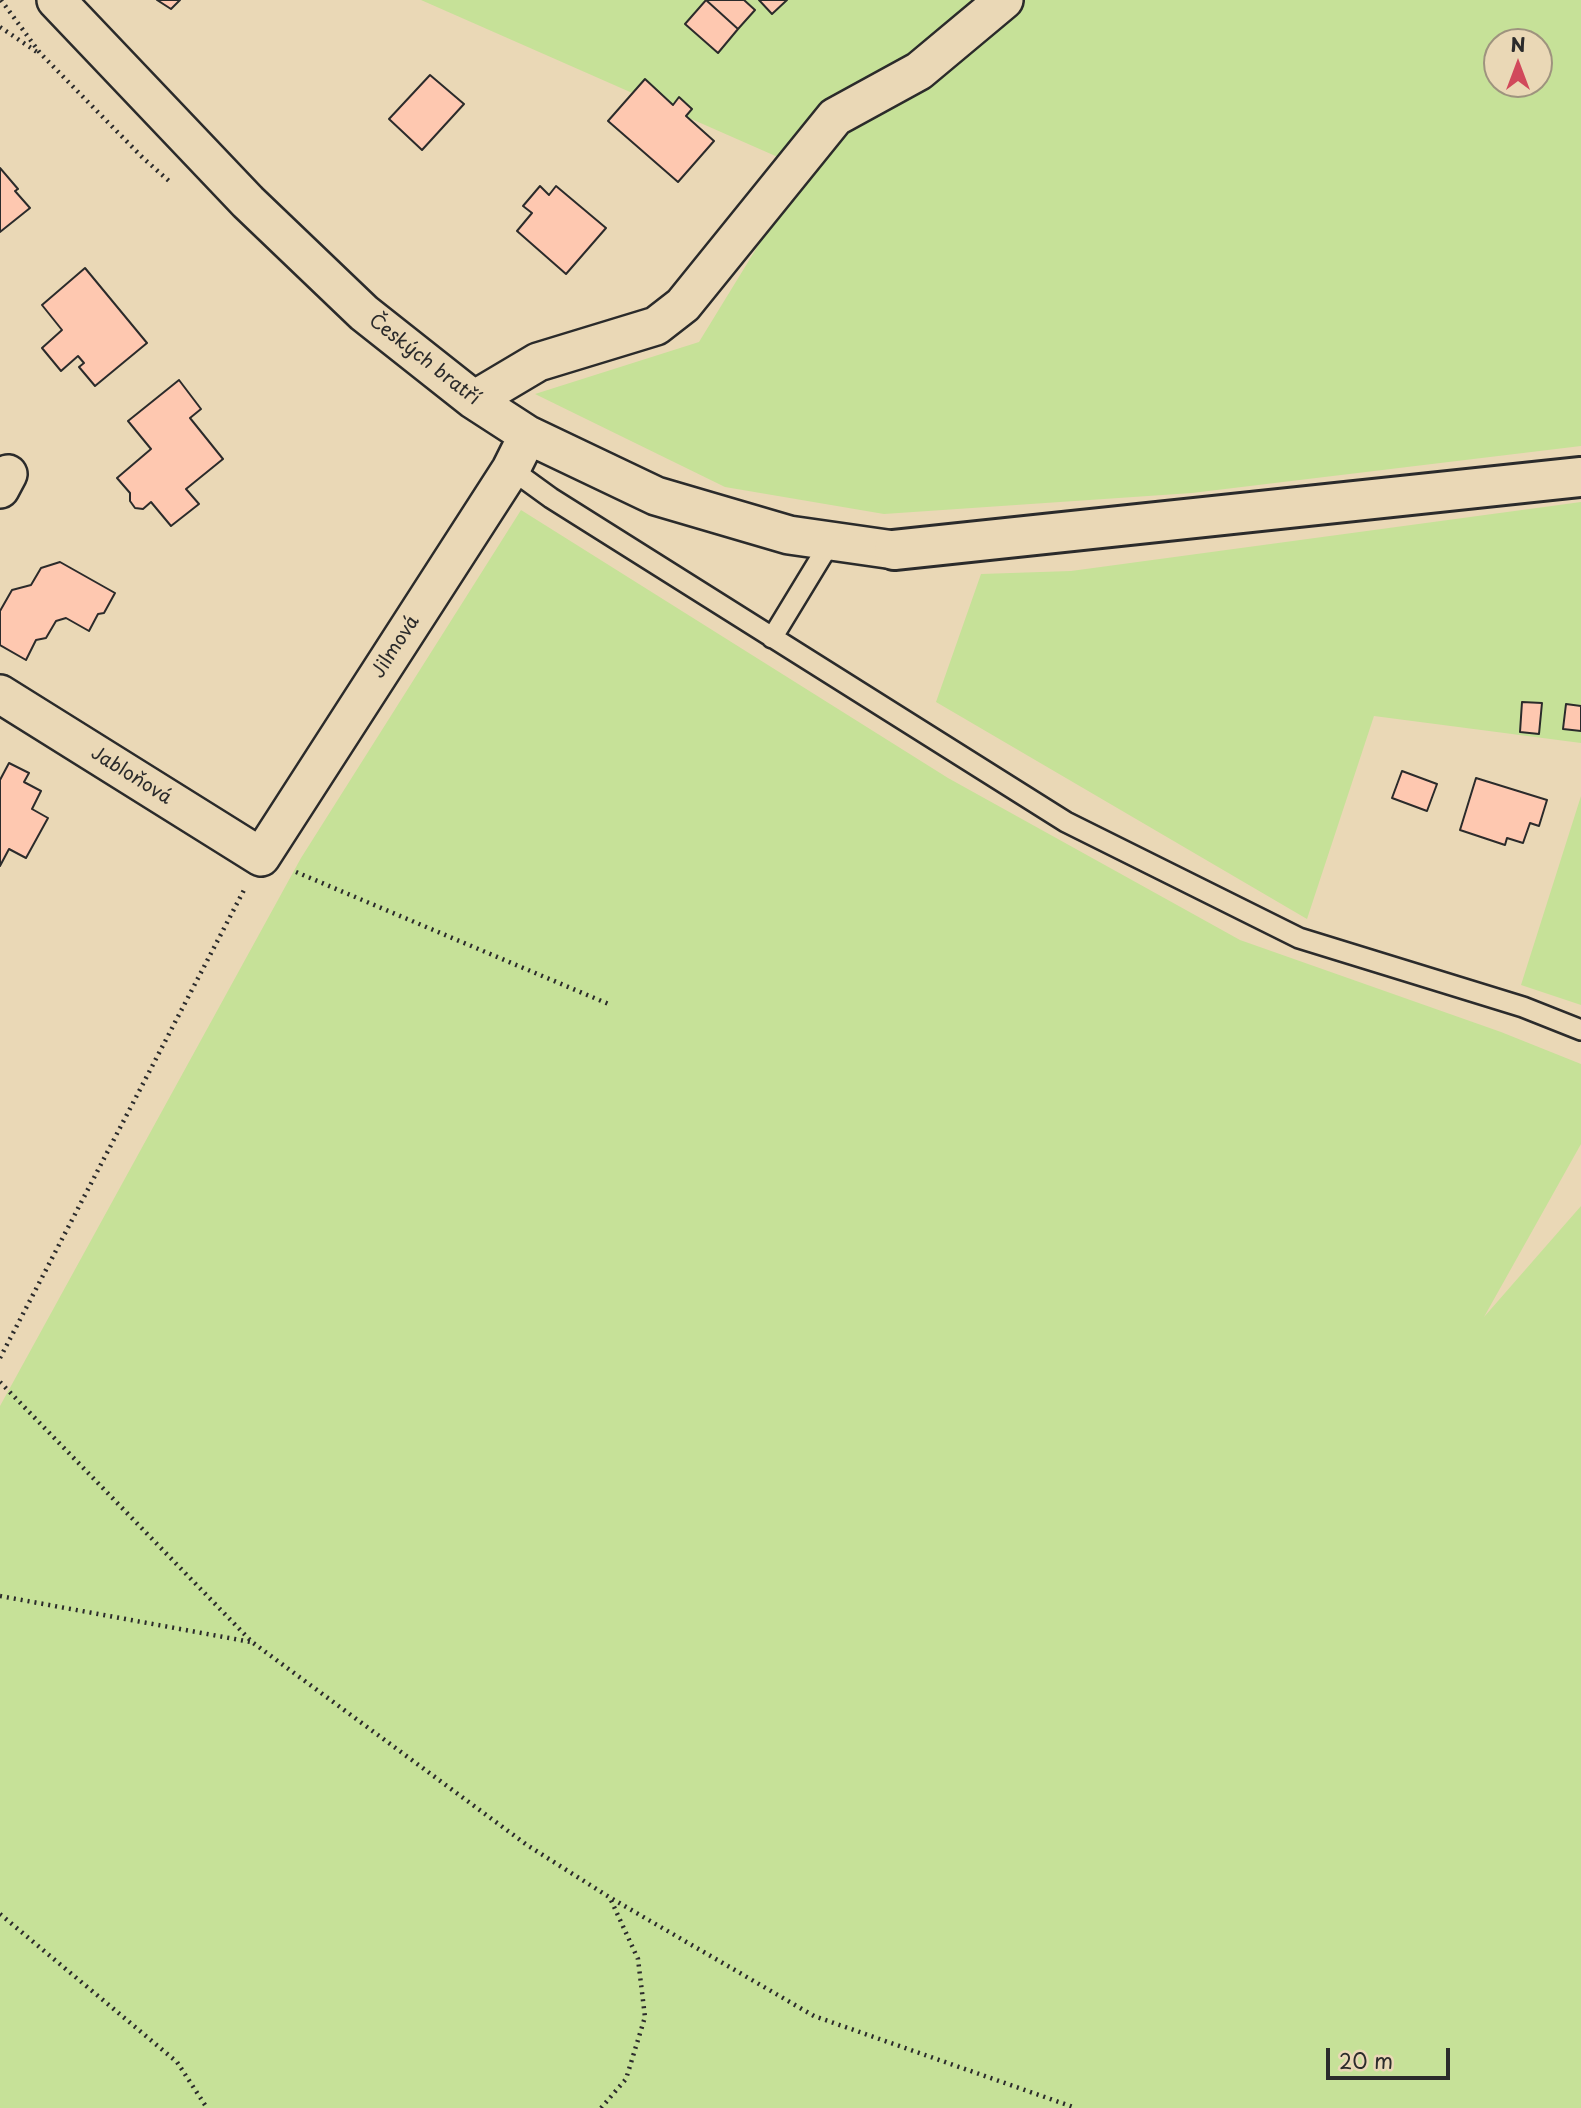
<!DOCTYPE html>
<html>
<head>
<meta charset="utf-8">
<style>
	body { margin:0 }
	#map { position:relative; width:1581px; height:2108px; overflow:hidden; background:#ead8b6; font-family:"Playpen Sans",sans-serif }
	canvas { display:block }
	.north { position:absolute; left:1483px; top:28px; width:70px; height:70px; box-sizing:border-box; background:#ead8b6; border:2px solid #9e937e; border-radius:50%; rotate:0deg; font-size:19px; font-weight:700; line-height:28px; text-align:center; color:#2b2b2b }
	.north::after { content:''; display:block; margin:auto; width:24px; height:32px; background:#d1495b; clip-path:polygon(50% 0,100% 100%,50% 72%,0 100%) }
	.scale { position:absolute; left:1326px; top:2048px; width:124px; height:32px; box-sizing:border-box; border:4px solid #2b2b2b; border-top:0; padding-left:9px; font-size:21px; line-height:24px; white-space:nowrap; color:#2b2b2b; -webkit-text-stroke:5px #ead8b6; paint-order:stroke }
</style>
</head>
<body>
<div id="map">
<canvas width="1581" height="2108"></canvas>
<div class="north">N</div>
<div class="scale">20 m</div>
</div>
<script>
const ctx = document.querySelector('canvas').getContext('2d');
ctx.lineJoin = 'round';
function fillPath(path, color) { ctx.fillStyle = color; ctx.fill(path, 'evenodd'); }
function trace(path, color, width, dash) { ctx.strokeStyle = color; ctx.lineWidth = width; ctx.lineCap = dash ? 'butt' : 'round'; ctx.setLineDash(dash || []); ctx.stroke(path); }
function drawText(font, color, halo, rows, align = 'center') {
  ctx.font = font + ' "Playpen Sans",sans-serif'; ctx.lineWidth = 5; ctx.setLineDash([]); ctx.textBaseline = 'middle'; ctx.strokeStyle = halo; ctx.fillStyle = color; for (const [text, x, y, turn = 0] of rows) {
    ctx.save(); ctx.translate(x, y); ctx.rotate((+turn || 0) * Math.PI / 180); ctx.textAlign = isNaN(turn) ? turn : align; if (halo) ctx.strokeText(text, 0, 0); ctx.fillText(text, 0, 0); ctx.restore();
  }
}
fillPath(new Path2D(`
	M 421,0 L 1581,0 L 1581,446 L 1192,493 L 884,514 L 725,487 L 535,394 L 699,342 L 805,169 ZM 1497,42 L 1539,42 L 1539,84 L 1497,84 Z
	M 1581,502 L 1581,743 L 1374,716 L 1307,919 L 936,702 L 981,574 L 1071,571 Z
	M 521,510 L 948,778 L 1240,940 L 1501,1032 L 1581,1064 L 1581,1144 L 1484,1317 L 1581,1206 L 1581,2108 L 0,2108 L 0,1406 L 301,858 Z
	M 1581,796 L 1581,1005 L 1521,985 Z`), '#c6e198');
const building = new Path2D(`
	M 157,0 L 180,0 L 171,9 Z
	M 706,0 L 744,0 L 755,10 L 738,29 Z
	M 706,0 L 738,29 L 718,53 L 685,24 Z
	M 759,0 L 787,0 L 772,14 Z
	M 430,75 L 464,104 L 422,150 L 389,119 Z
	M 645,79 L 673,105 L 679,97 L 692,109 L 686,116 L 714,141 L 678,182 L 608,121 Z
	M 0,168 L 18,189 L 15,191 L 30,208 L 0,232 Z
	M 540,186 L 549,195 L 556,186 L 606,228 L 566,274 L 517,231 L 532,213 L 523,206 Z
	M 85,268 L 147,343 L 95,386 L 79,367 L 84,363 L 78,356 L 61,371 L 42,348 L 62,330 L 42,305 Z
	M 179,380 L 201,409 L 190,418 L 223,459 L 186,489 L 199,504 L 171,526 L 151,502 L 143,509 L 135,508 L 130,501 L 130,493 L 117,478 L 151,449 L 128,421 Z
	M 60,562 L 115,593 L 104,613 L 98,614 L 89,631 L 66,618 L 56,621 L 46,638 L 36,640 L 26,660 L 0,645 L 0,611 L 12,590 L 31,585 L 41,568 Z
	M 1522,702 L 1542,703 L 1539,734 L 1520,732 Z
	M 1566,704 L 1581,706 L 1581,731 L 1563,729 Z
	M 9,763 L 29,773 L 24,782 L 41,791 L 32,809 L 48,818 L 26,858 L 9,849 L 0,866 L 0,780 Z
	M 1402,771 L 1437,784 L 1427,811 L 1392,798 Z
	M 1476,778 L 1547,800 L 1539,826 L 1530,823 L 1523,843 L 1507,838 L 1505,845 L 1460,830 Z`);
fillPath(building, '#fec8b0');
trace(building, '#2b2b2b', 2);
const service = new Path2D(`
	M 511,469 L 551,498 L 1066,822 L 1299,938 L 1523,1007 L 1581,1030
	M 772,638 L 831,541`);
const minor = new Path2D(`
	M 56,0 L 248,202 L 364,313 L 474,400 L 528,435 L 656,496 L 789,535 L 894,550
	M 474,400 L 538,362 L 656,326 L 683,305 L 835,117 L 919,71 L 1004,0
	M 0,489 L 8,474
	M 0,694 L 261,857 L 511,469 L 528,435`);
const tertiary = new Path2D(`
	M 894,550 L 1581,477`);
trace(service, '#2b2b2b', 24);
trace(minor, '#2b2b2b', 42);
trace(tertiary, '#2b2b2b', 44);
trace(new Path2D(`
	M 1,0 L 40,53 L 143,158 L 169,181
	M 0,27 L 37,52
	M 296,872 L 611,1005
	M 0,1358 L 244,890
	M 0,1382 L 252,1642 L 527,1845 L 609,1897 L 814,2016 L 1076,2108
	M 0,1596 L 251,1642
	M 0,1914 L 177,2062 L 207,2108
	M 601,2108 L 626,2079 L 645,2017 L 638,1959 L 610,1898`), '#2b2b2b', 4.5, [2, 5]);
trace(service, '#ead8b6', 19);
trace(minor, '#ead8b6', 37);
trace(tertiary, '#ead8b6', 38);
drawText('19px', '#2b2b2b', '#ead8b6', [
	["Českých bratří",424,360,38],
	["Jilmová",396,647,-57],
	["Jabloňová",131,776,32]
]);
</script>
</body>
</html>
